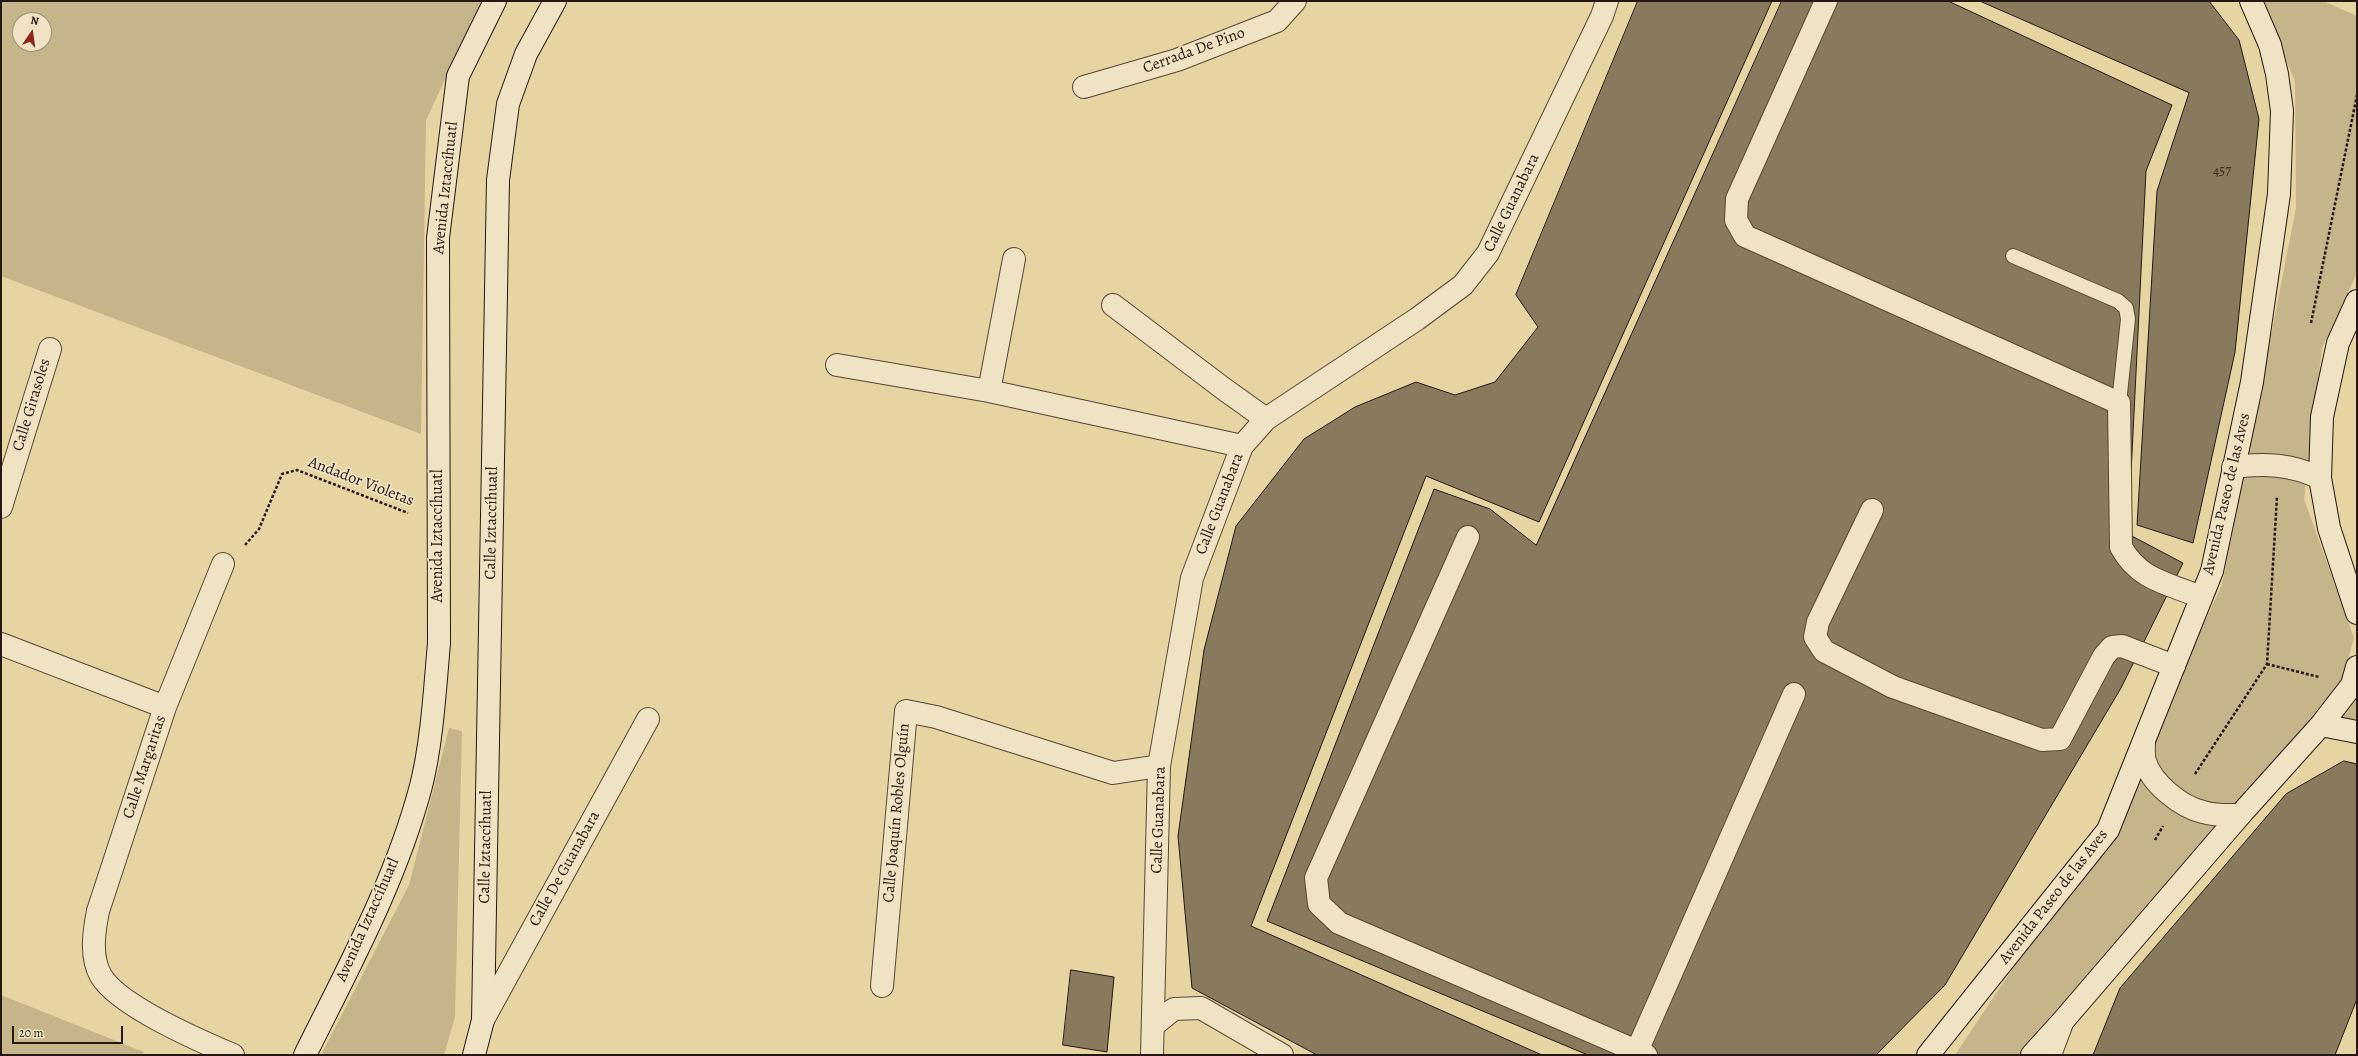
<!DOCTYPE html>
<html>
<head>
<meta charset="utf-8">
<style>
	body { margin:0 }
	#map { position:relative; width:2358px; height:1056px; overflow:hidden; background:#e7d4a3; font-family:Alegreya,serif }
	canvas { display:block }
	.frame { position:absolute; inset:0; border:2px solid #251812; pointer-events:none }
	.north { position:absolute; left:12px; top:12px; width:40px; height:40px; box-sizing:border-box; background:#efe3c3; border:1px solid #9e927c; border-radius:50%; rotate:13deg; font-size:11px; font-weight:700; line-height:16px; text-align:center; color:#251812 }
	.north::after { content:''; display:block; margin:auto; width:14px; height:18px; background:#8f2418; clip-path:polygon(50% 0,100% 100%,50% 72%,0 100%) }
	.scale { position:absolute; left:12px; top:1026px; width:111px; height:18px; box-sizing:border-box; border:2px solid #251812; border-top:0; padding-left:5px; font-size:12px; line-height:14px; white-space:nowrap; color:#251812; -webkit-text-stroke:3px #efe3c3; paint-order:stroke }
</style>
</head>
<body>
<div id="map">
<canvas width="2358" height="1056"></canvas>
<div class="frame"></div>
<div class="north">N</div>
<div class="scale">20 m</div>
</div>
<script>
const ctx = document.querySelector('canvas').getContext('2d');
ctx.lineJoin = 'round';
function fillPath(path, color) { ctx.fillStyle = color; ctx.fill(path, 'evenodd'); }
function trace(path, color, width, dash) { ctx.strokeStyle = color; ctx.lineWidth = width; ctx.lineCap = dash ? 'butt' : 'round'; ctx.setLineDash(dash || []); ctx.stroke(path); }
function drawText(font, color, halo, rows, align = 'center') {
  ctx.font = font + ' Alegreya,serif'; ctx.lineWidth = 3.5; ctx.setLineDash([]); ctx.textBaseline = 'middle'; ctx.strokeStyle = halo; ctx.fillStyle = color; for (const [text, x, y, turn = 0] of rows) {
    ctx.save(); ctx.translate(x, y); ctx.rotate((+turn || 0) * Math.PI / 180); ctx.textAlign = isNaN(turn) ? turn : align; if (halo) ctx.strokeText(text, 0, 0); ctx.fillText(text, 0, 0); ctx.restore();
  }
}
fillPath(new Path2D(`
	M 1,1 L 482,1 L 426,120 L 421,434 L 1,276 ZM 20,20 L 44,20 L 44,44 L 20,44 Z
	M 2260,1 L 2323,1 L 2357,16 L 2357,273 L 2322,348 L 2304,499 L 2354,638 L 2341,684 L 2065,1006 L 2019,1055 L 1955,1055 L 2109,824 L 2222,585 L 2296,208 L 2295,81 Z
	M 2357,667 L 2357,732 L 2321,725 Z
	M 449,728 L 462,731 L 455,1017 L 444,1055 L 321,1055 L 409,885 Z
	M 1,995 L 144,1052 L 142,1055 L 1,1055 Z`), '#c6b48a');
const building = new Path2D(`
	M 1638,1 L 1772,1 L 1539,522 L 1426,476 L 1251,926 L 1542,1055 L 1317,1055 L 1192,988 L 1178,836 L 1204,650 L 1236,526 L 1304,439 L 1355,407 L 1416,382 L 1455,395 L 1495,382 L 1538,327 L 1516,295 Z
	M 1782,1 L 1948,1 L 2172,105 L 2146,171 L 2128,534 L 2183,563 L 2121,688 L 1945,985 L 1876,1055 L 1588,1055 L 1267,921 L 1434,489 L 1490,509 L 1536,545 Z
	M 1980,1 L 2209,1 L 2239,40 L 2259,119 L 2235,352 L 2193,543 L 2137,525 L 2157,191 L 2189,93 Z
	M 2344,761 L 2357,764 L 2357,999 L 2335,1055 L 2093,1055 L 2120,988 L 2286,794 Z
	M 1071,970 L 1114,977 L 1107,1052 L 1063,1045 Z`);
fillPath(building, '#8a7a5d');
trace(building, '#251812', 1);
const lane = new Path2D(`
	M 2013,256 L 2118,301 L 2126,308 L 2128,319 L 2119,403`);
const street = new Path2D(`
	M 1826,1 L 1737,199 L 1736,220 L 1745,236 L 2119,403 L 2121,547 C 2139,580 2167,583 2201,597
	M 1084,87 L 1177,60 L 1277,21 L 1295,1
	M 1113,305 L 1224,389 L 1266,419
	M 837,365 L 989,391 L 1242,446
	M 989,391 L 1014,259
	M 2233,467 C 2264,463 2291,464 2320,478
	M 1,507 L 50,349
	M 1872,510 L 1818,622 L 1815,637 L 1824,651 L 1893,687 L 2042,740 L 2060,739 L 2104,656 L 2112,647 L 2122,646 L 2174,666
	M 1468,537 L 1316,878 L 1319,904 L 1339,923 L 1646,1055
	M 223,564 L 165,707 L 98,911 C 94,931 90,957 101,976 C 119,1006 200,1041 233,1055
	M 1,644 L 165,707
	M 2144,742 C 2144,748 2143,755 2145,761 C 2151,783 2181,807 2203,812 C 2216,816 2227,815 2240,815
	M 882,986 L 906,711 L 936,717 L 1113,773 L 1159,766
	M 483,1020 L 648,719
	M 1154,1025 L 1174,1009 L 1201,1008 L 1282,1055
	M 1637,1051 L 1794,694
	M 1152,1055 L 1159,766 L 1192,578 L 1242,446 L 1266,419 L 1417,319 L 1463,285 L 1488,253 L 1602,16 L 1607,1
	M 2050,1055 L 2062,1023`);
const secondary = new Path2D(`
	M 2357,301 L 2338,343 L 2322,417 L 2320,478 L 2329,528 L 2357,613
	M 2321,725 L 2357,732
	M 305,1055 C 348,968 396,881 421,786 C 432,743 435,688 439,643 L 438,238 L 458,76 L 495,1
	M 474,1055 L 483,1020 L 498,180 L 508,104 L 526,54 L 555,1
	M 1928,1055 L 2108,830 L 2212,571 L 2252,382 L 2279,194 L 2282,111 L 2277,74 L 2270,45 L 2251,1
	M 2032,1055 L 2062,1022 L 2240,815 L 2321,725 L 2352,685 L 2357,667`);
trace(lane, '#564736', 16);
trace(street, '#564736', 24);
trace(secondary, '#251812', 24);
trace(new Path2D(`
	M 2311,323 L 2357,95
	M 245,545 L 259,529 L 282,474 L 297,470 L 408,513
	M 2267,664 L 2319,677
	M 2195,774 L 2267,664 L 2277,497
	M 2155,840 L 2163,826`), '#251812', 2.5, [3, 2]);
trace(lane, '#efe3c3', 14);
trace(street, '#efe3c3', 22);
trace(secondary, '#efe3c3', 22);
drawText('14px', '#3e3025', null, [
	["457",2222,172]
]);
drawText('16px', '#251812', '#efe3c3', [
	["Cerrada De Pino",1194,51,-20],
	["Avenida Iztaccíhuatl",446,188,-84],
	["Calle Guanabara",1512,203,-64],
	["Calle Girasoles",32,405,-73],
	["Andador Violetas",361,482,21],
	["Avenida Paseo de las Aves",2227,494,-77],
	["Calle Guanabara",1220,504,-69],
	["Calle Iztaccíhuatl",492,523,-89],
	["Avenida Iztaccíhuatl",438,536,-90],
	["Calle Margaritas",145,767,-72],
	["Calle Joaquín Robles Olguín",897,813,-85],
	["Calle Guanabara",1159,820,-88],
	["Calle Iztaccíhuatl",486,847,-89],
	["Calle De Guanabara",565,869,-61],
	["Avenida Paseo de las Aves",2054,897,-52],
	["Avenida Iztaccíhuatl",368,920,-66]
]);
</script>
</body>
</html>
